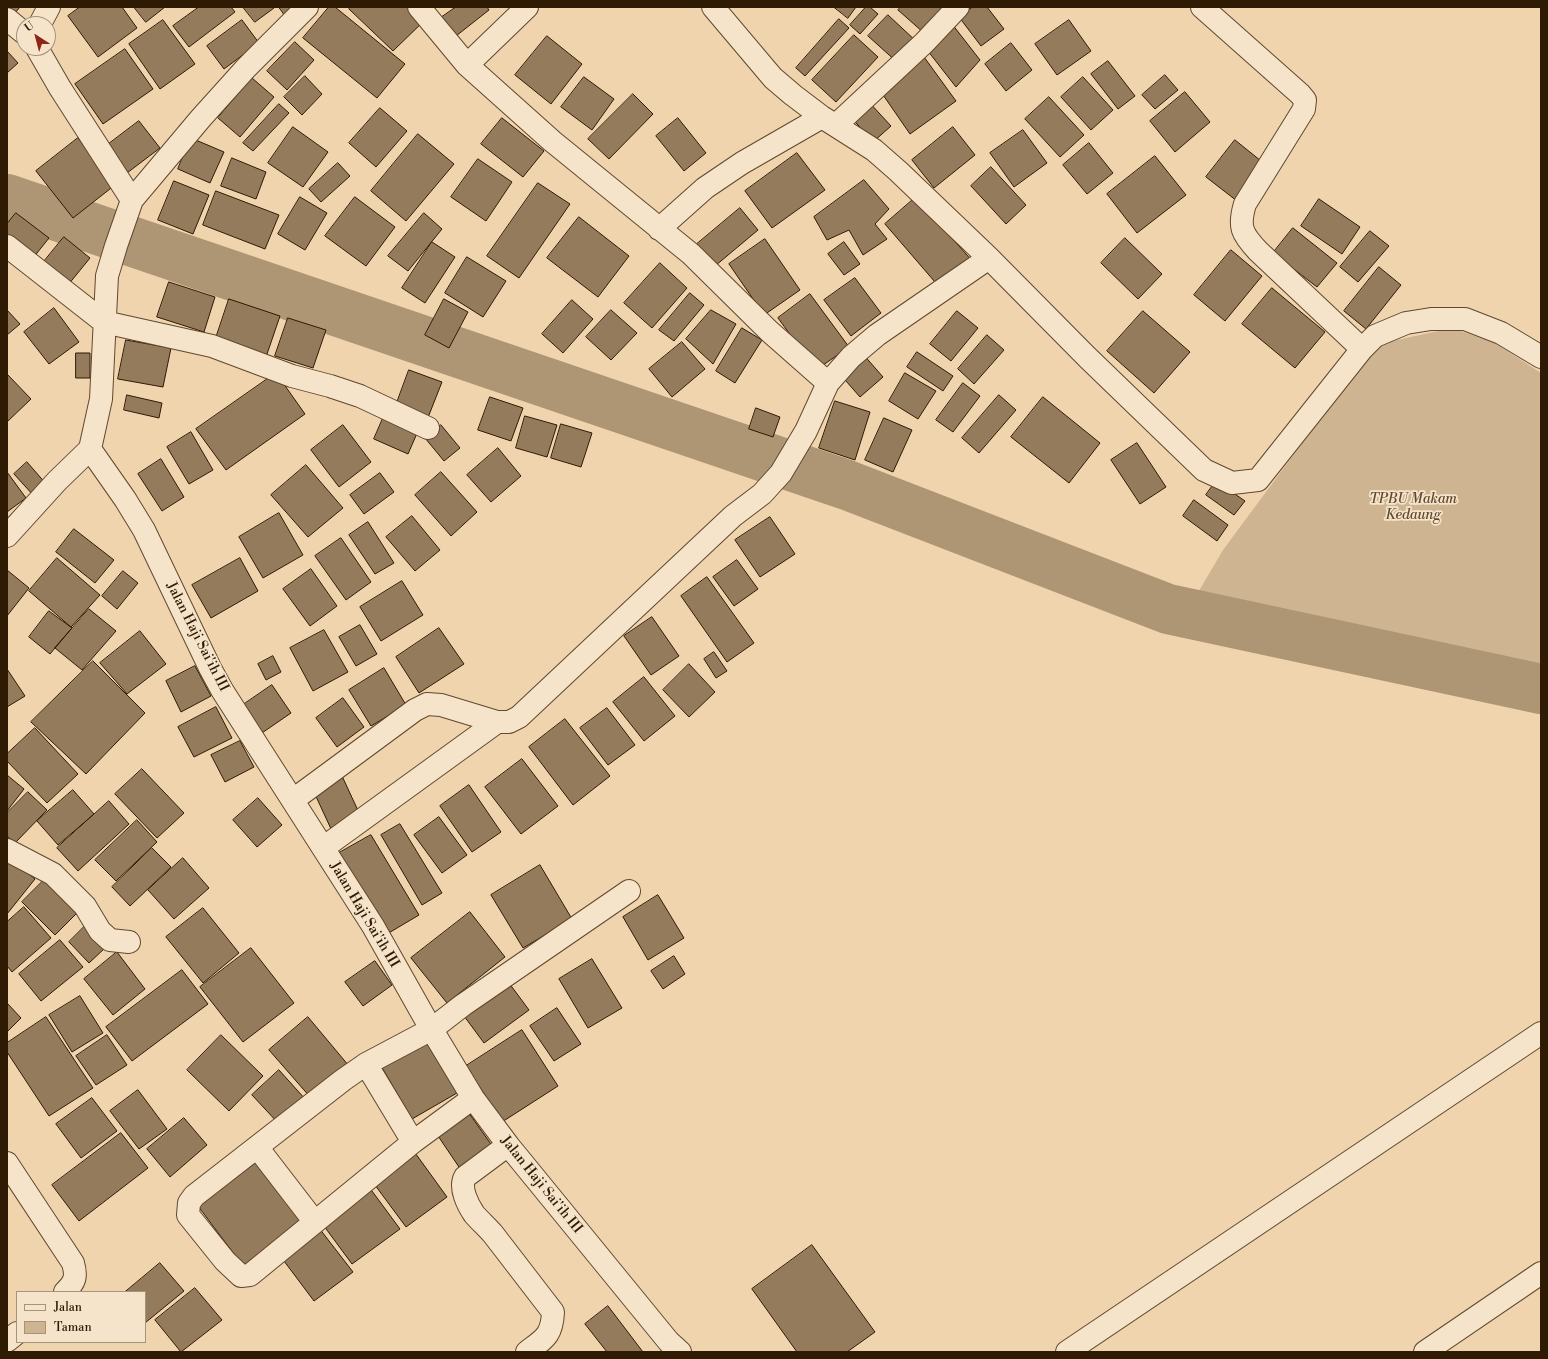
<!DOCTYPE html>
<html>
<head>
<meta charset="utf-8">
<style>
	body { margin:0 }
	#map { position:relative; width:1548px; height:1359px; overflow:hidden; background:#f0d4ae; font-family:"Libre Bodoni",serif }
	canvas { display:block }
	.frame { position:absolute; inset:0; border:8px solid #2f1a04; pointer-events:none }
	.legend { position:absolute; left:16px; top:1291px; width:130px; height:52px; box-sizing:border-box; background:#f5e3ca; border:1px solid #a6937b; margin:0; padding:5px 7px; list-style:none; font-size:12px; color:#2f1a04 }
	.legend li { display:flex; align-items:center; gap:8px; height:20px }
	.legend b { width:20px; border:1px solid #a6937b }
	.north { position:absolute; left:16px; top:16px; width:40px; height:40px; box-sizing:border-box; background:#f5e3ca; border:1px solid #a6937b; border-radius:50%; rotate:324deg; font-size:11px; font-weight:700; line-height:16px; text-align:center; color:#2f1a04 }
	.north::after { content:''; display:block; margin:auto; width:14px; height:18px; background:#8f2418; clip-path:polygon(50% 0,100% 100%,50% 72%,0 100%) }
</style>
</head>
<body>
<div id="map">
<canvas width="1548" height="1359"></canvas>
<div class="frame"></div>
<ul class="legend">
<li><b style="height:5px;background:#f5e3ca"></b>Jalan</li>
<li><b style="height:11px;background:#cfb491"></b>Taman</li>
</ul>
<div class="north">U</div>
</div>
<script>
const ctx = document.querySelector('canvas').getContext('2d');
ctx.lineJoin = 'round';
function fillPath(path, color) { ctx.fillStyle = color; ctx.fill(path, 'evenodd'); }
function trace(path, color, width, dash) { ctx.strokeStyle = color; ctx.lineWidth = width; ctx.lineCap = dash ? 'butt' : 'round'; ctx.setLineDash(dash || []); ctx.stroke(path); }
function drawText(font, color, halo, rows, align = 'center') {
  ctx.font = font + ' "Libre Bodoni",serif'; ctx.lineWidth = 3.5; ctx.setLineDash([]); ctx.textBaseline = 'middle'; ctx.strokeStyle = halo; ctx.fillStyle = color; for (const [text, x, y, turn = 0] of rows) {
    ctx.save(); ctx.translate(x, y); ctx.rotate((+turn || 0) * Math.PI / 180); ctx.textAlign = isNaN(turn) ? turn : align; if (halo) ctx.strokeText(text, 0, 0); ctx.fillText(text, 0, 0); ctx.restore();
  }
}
fillPath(new Path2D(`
	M 1452,328 L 1495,343 L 1541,373 L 1541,664 L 1196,596 L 1223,550 L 1368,354 L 1388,342 Z`), '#cfb491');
trace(new Path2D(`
	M 7,199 L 847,485 L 1168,609 L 1541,689`), '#ae9574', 50);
const building = new Path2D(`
	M 9,7 L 20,7 L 15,13 Z
	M 80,7 L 122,7 L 137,28 L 98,57 L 68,16 Z
	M 134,7 L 165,7 L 146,22 Z
	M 199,7 L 231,7 L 235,12 L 189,47 L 173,26 Z
	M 243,7 L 274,7 L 274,8 L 255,22 Z
	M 279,7 L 294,7 L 284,14 Z
	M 329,7 L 335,7 L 405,64 L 377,98 L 303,38 Z
	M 351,7 L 415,7 L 426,19 L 393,51 L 349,9 Z
	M 456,7 L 487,7 L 489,10 L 456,36 L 442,17 Z
	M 834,7 L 856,7 L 848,18 Z
	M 866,7 L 870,7 L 878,14 L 860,34 L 850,25 Z
	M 901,7 L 946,7 L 924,33 L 898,10 Z
	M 973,7 L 987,7 L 1004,29 L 981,46 L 959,17 Z
	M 888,15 L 917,42 L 898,63 L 868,36 Z
	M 839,19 L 849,28 L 805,76 L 796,68 Z
	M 163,20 L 195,64 L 160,89 L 129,44 Z
	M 242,20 L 259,43 L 224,69 L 207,46 Z
	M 1069,20 L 1091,51 L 1057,75 L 1035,44 Z
	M 952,24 L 980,60 L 956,87 L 924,46 Z
	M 854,35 L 878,57 L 836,102 L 812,80 Z
	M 547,36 L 582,64 L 551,104 L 515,75 Z
	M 295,42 L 314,60 L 287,90 L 267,71 Z
	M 1011,43 L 1032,70 L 1006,91 L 985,64 Z
	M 125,49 L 153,89 L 103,124 L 75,84 Z
	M 7,51 L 18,63 L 7,73 Z
	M 924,57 L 956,101 L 910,134 L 879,89 Z
	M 1108,61 L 1135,96 L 1118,109 L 1091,74 Z
	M 1165,75 L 1178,90 L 1155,109 L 1142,95 Z
	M 305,76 L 322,94 L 302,115 L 284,97 Z
	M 584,77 L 614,99 L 592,130 L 561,107 Z
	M 1083,77 L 1113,110 L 1091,130 L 1061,97 Z
	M 252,78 L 274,97 L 240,137 L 218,118 Z
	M 1185,92 L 1210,122 L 1175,152 L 1150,121 Z
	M 633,94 L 653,114 L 609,159 L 588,139 Z
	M 1049,97 L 1084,135 L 1060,157 L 1025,119 Z
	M 868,101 L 891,126 L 873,142 L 851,117 Z
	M 279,104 L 289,113 L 253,151 L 243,143 Z
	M 380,108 L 407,131 L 376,167 L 349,143 Z
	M 502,118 L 544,151 L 523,177 L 481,144 Z
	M 678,118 L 706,153 L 684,171 L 656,136 Z
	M 139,121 L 160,148 L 127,173 L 106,146 Z
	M 293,127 L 328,152 L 303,187 L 268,163 Z
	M 953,127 L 975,155 L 934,188 L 912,160 Z
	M 1023,130 L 1047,163 L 1014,187 L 990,153 Z
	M 418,134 L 454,164 L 406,221 L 371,191 Z
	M 78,138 L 115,185 L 73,218 L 36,171 Z
	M 191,138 L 224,152 L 210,183 L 178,169 Z
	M 1235,140 L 1266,165 L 1237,201 L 1206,177 Z
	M 1089,143 L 1113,173 L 1087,194 L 1063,165 Z
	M 797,153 L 825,190 L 772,228 L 745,191 Z
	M 1155,156 L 1186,195 L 1137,233 L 1107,194 Z
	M 232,158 L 266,172 L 256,199 L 221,186 Z
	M 478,159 L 512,182 L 486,221 L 451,197 Z
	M 338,163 L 350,176 L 321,202 L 309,189 Z
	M 991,167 L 1026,205 L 1006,224 L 971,186 Z
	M 864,180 L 889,209 L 875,224 L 887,239 L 863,255 L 849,230 L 827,240 L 814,217 Z
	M 174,181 L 209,195 L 193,234 L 158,220 Z
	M 538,183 L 570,204 L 519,278 L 487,256 Z
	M 216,191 L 279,215 L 265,249 L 203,225 Z
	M 300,197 L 327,213 L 305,250 L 278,234 Z
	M 355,197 L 395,227 L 366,266 L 325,236 Z
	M 916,197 L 973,262 L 941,289 L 885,224 Z
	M 1319,199 L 1360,227 L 1342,254 L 1301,226 Z
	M 740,208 L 758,230 L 715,266 L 697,244 Z
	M 16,213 L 49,238 L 33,258 L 7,239 L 7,224 Z
	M 424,213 L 442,229 L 408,271 L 388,256 Z
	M 579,217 L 629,256 L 598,297 L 547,258 Z
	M 1293,228 L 1337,263 L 1317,287 L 1273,253 Z
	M 1370,231 L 1389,246 L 1358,282 L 1340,267 Z
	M 64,237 L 90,258 L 68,285 L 42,264 Z
	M 1125,238 L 1162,274 L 1138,299 L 1101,263 Z
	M 765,239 L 800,290 L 764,315 L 729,264 Z
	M 432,242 L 455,257 L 425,303 L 402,288 Z
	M 844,242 L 860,264 L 844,275 L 828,254 Z
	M 1231,250 L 1262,276 L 1225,321 L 1194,295 Z
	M 467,257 L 506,281 L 483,317 L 445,293 Z
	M 660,263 L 687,288 L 652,328 L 624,303 Z
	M 1379,267 L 1401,285 L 1366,329 L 1344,311 Z
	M 855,278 L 881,313 L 851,336 L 824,300 Z
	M 169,282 L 215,297 L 204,332 L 157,317 Z
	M 1272,288 L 1325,332 L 1295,368 L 1242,324 Z
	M 690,293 L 704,305 L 674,341 L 659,330 Z
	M 810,294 L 849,347 L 816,370 L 778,318 Z
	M 229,299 L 280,316 L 266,357 L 215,341 Z
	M 444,299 L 468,312 L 449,348 L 425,335 Z
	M 572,300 L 593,319 L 563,353 L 542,334 Z
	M 54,308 L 79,342 L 49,364 L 24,332 Z
	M 7,310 L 20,324 L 7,335 Z
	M 611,310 L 637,333 L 611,360 L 586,337 Z
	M 711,310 L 736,324 L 713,364 L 686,339 Z
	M 957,311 L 978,328 L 951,361 L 930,344 Z
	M 1143,311 L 1190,352 L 1154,393 L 1107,351 Z
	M 288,318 L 326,330 L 313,368 L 275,356 Z
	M 742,328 L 762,340 L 735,383 L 716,371 Z
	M 987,335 L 1004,350 L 974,384 L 958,369 Z
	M 126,340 L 171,348 L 163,387 L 118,379 Z
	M 682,342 L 705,369 L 672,397 L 649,369 Z
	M 917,352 L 953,376 L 943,391 L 907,367 Z
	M 76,353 L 90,353 L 90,378 L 76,378 Z
	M 862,353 L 883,377 L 860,397 L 839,373 Z
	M 409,370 L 442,382 L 427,420 L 395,408 Z
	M 276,373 L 305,414 L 226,470 L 196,429 Z
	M 905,373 L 936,391 L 918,419 L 889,401 Z
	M 7,374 L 31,399 L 7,422 Z
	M 963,383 L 980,396 L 953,432 L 936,420 Z
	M 127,395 L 162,403 L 159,418 L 124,410 Z
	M 999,395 L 1016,410 L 979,453 L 962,438 Z
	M 490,397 L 523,408 L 511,441 L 478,430 Z
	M 1043,397 L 1100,443 L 1069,483 L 1011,437 Z
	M 835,401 L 870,412 L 855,460 L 819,448 Z
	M 756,408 L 780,417 L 773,437 L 749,429 Z
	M 384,416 L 418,431 L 408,454 L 374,439 Z
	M 525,416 L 557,425 L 547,457 L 516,448 Z
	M 884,418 L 912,430 L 893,472 L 865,460 Z
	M 561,424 L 592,433 L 581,467 L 551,458 Z
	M 343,425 L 371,462 L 339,487 L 311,450 Z
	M 441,425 L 460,448 L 444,461 L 425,438 Z
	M 191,432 L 213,470 L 189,484 L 167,447 Z
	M 1137,443 L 1166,487 L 1140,504 L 1111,460 Z
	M 498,448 L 521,476 L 491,502 L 467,475 Z
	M 161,459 L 184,497 L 162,511 L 138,474 Z
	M 27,462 L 47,485 L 34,496 L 14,474 Z
	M 306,465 L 343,508 L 308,537 L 271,495 Z
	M 7,472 L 26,498 L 7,512 Z
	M 441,472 L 477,512 L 451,536 L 415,495 Z
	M 380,473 L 394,492 L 364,514 L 350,495 Z
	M 1216,481 L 1245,501 L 1234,515 L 1206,495 Z
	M 1194,500 L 1228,525 L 1217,541 L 1183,516 Z
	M 279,513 L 303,555 L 263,578 L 239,537 Z
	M 412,516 L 440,550 L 415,571 L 386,537 Z
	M 770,517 L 795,554 L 760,577 L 735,540 Z
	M 368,522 L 394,563 L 375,574 L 349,535 Z
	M 74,529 L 114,560 L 95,583 L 56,552 Z
	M 341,538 L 371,582 L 346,600 L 315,556 Z
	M 57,558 L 100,595 L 71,627 L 29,591 Z
	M 240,558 L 258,591 L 211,618 L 192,585 Z
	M 737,560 L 758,589 L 734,606 L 713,577 Z
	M 311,569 L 337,606 L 310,626 L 283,589 Z
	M 7,570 L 29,588 L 7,616 Z
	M 123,571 L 138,583 L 117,609 L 102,596 Z
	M 707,577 L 754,643 L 727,662 L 681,596 Z
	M 402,581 L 423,615 L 381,641 L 360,607 Z
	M 89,609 L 116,631 L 82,670 L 55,648 Z
	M 49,611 L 72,628 L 50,654 L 29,637 Z
	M 652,617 L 679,656 L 651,675 L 624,636 Z
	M 360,625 L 377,654 L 356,666 L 339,637 Z
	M 439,628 L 464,664 L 419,693 L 396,657 Z
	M 324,630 L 348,672 L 313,691 L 290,648 Z
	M 140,631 L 166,664 L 127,694 L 100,663 Z
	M 714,652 L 727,671 L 716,678 L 704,659 Z
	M 273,656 L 281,672 L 266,680 L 258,664 Z
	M 93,661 L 145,713 L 86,774 L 31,722 Z
	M 689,664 L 715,692 L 689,717 L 663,690 Z
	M 195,666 L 211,696 L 181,712 L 166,681 Z
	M 384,668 L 406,705 L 371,726 L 349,690 Z
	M 7,669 L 25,696 L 7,707 Z
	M 644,677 L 675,716 L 644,741 L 613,702 Z
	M 272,685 L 291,713 L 259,735 L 240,707 Z
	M 343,698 L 364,727 L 337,747 L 316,718 Z
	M 216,707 L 232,738 L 194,757 L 178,727 Z
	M 607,708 L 635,745 L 608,765 L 580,728 Z
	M 565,719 L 610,776 L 573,805 L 529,747 Z
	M 35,728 L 78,774 L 47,803 L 7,761 L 7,754 Z
	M 240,741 L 254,767 L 225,782 L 211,755 Z
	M 522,759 L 558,806 L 521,834 L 485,787 Z
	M 142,769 L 184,813 L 157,838 L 115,794 Z
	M 7,775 L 24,789 L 7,811 Z
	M 342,776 L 361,817 L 332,831 L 313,790 Z
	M 469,785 L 501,832 L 472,852 L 440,806 Z
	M 73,790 L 94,814 L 58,845 L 37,821 Z
	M 28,792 L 47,810 L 15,843 L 7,836 L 7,813 Z
	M 258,798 L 282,825 L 257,847 L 233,820 Z
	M 109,801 L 129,824 L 78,871 L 57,848 Z
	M 439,817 L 467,855 L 442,873 L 414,835 Z
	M 137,820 L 157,842 L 116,881 L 95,860 Z
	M 400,824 L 442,893 L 422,905 L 381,835 Z
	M 371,835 L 419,915 L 387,934 L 339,853 Z
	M 152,848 L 171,867 L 130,906 L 112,887 Z
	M 7,856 L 35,879 L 7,914 Z
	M 183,858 L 209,888 L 174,919 L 148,890 Z
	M 540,865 L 572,919 L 523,948 L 491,895 Z
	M 49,875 L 82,908 L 55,935 L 22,902 Z
	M 658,895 L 684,938 L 648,960 L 623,917 Z
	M 24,907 L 51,938 L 12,972 L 7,966 L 7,922 Z
	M 203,908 L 239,953 L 203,983 L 166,937 Z
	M 470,912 L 505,957 L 447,1003 L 411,958 Z
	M 85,926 L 105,948 L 89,963 L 69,942 Z
	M 60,940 L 83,967 L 41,1001 L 19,974 Z
	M 251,948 L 294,1003 L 243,1042 L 200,987 Z
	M 117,952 L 145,989 L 113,1015 L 84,979 Z
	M 674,956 L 685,974 L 663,989 L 651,971 Z
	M 592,959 L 622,1008 L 588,1028 L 559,979 Z
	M 375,961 L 392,985 L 363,1006 L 345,982 Z
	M 182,970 L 208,1004 L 132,1061 L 106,1027 Z
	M 509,983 L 529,1010 L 484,1043 L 464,1016 Z
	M 80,996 L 103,1033 L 72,1052 L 49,1015 Z
	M 7,1003 L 21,1018 L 7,1032 Z
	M 557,1008 L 581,1044 L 554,1061 L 530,1026 Z
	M 46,1017 L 93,1088 L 49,1116 L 7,1052 L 7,1043 Z
	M 308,1017 L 349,1066 L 311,1098 L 269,1050 Z
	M 522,1030 L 558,1086 L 502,1122 L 466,1066 Z
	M 107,1035 L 127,1065 L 96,1085 L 76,1056 Z
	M 221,1035 L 263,1076 L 229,1111 L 187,1070 Z
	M 425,1040 L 457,1093 L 412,1119 L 381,1066 Z
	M 279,1070 L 306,1100 L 279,1124 L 252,1095 Z
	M 138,1090 L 167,1129 L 139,1149 L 110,1111 Z
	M 92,1098 L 117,1131 L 81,1158 L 56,1124 Z
	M 466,1109 L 493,1147 L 461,1170 L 434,1130 Z
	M 184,1118 L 207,1145 L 170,1177 L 147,1149 Z
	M 121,1133 L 148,1168 L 79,1221 L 52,1185 Z
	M 413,1150 L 447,1197 L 406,1227 L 372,1181 Z
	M 259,1161 L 306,1226 L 246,1270 L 198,1206 Z
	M 369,1187 L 400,1229 L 352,1264 L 321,1222 Z
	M 319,1228 L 353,1272 L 314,1301 L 281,1257 Z
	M 812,1245 L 875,1332 L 847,1352 L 797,1352 L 752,1289 Z
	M 160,1263 L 184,1291 L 145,1323 L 145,1292 L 125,1292 Z
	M 195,1288 L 222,1320 L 181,1352 L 155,1320 Z
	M 608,1306 L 643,1352 L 607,1352 L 585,1324 Z`);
fillPath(building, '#937b5c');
trace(building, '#2f1a04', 1);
const minor = new Path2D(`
	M 419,7 L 467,65 L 552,141 L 691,254 L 769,331 L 828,383
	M 713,7 L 773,78 L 793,95 L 822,117
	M 1202,7 L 1300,94 L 1305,100 L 1304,109 L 1245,204 C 1238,227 1242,234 1258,251 L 1362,349
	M 7,19 L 24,33
	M 40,24 L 49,7
	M 37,48 L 60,88 L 132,200
	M 467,65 L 527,7
	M 836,125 L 924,43 L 958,7
	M 659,229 L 705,188 L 742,163 L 822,117 L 874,150 L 898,171 L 989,258 L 1087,357 L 1204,470 L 1232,483 L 1258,480 L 1362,349 L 1375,336 L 1406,323 L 1431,319 L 1465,319 L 1501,333 L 1541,357
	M 7,246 L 104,322 L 212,346 L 292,376 L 330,386 L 360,396 L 428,428
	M 90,449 L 125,499 L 144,530 L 210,668 L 222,690 L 373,926 L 426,1020 L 473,1098 L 508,1145 L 669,1342 L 680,1352
	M 7,536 L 57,481 L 90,449 L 101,399 L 107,276 L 116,246 L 132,200 L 201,118 L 246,68 L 307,7
	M 293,800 L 415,710 L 427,704 L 441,705 L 497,722 L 509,722 L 519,717 L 733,516 L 762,494 L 781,473 L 806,431 L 828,383 L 851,357 L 877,335 L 989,258
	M 323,848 L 497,722
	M 7,850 L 53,874 L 85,906 L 100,931 L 110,940 L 129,942
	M 366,1064 L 413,1142
	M 473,1098 L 413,1142 L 250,1275 L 241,1276 L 225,1261 L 188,1215 L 189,1203 L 194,1196 L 343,1080 L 366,1064 L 432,1029 L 463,1005 L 629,891
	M 508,1145 L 465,1177 C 459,1188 468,1205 474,1214 C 480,1221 487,1227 493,1234 C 513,1260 533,1286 553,1312 C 552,1336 544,1339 527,1352
	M 257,1147 L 314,1221
	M 7,1163 L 73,1263 C 77,1277 75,1282 65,1292
	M 7,1341 L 17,1333
	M 1067,1352 L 1541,1033
	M 1425,1352 L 1541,1273`);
trace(minor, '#5f482e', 24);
trace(minor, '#f5e3ca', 22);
drawText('italic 14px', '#5f482e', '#f5e3ca', [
	["TPBU Makam",1413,500],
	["Kedaung",1413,516]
]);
drawText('14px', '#2f1a04', '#f5e3ca', [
	["Jalan Haji Sai'ih III",197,637,63],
	["Jalan Haji Sai'ih III",364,915,59],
	["Jalan Haji Sai'ih III",541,1185,51]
]);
</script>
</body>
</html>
